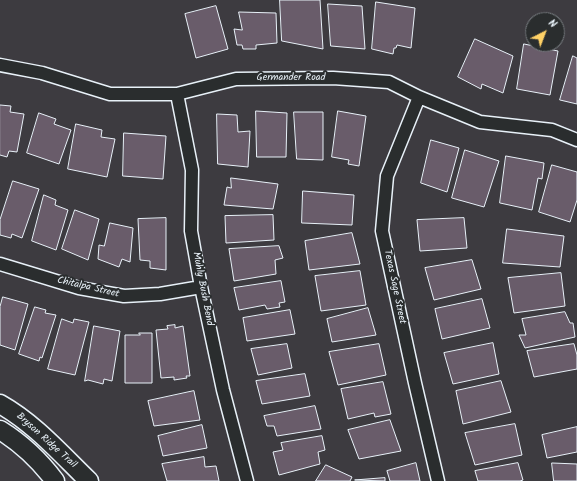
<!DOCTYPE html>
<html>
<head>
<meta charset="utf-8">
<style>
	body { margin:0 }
	#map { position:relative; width:577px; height:481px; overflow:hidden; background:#3d3b40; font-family:Kalam,sans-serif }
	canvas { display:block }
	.north { position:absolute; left:525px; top:12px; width:40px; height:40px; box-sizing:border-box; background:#2a2d2e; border:1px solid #767b7f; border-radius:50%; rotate:42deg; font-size:11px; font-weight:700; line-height:16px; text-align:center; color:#e8f1f8 }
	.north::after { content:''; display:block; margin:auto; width:14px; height:18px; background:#ffd166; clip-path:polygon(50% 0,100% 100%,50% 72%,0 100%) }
</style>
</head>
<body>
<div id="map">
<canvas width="577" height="481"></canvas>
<div class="north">N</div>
</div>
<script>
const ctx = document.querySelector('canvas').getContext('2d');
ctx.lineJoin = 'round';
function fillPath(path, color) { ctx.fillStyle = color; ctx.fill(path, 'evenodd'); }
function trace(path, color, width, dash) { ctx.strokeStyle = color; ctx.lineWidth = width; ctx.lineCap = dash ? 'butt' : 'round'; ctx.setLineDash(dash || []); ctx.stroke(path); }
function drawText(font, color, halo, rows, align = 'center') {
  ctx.font = font + ' Kalam,sans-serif'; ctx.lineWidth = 4; ctx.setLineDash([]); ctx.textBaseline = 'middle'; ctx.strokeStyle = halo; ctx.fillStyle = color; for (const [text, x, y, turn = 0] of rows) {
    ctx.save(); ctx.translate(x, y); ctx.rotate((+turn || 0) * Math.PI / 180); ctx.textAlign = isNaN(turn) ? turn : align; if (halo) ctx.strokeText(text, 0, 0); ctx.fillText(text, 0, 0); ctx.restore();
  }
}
const building = new Path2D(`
	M 280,0 L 320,0 L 323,49 L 282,41 Z
	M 376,2 L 415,8 L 411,48 L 397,45 L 396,48 L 394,48 L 393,54 L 372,49 Z
	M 328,4 L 362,6 L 365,49 L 331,46 Z
	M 216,6 L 228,49 L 196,58 L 185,14 Z
	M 239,12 L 276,13 L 277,43 L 256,45 L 256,49 L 243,49 L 242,45 L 237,45 L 234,29 L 242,30 Z
	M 475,39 L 513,56 L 503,93 L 482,84 L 481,89 L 458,77 Z
	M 524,44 L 558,51 L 550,95 L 517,89 Z
	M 573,56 L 577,58 L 577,104 L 560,100 Z
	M 0,105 L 11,106 L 10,112 L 24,114 L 17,152 L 9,151 L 7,157 L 0,155 Z
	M 256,111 L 287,113 L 286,157 L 257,157 Z
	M 338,111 L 366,116 L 359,166 L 348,164 L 349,160 L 332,157 Z
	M 294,112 L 323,112 L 323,160 L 297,159 Z
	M 39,113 L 56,119 L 54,124 L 71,130 L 59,164 L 27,153 Z
	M 217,114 L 237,115 L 238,132 L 250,131 L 248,167 L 218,164 Z
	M 76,124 L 102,130 L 101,137 L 115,139 L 107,177 L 68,169 Z
	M 124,133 L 166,136 L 163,179 L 123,176 Z
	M 431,140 L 459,148 L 447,192 L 421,183 Z
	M 465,150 L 499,161 L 484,207 L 452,198 Z
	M 506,156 L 544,163 L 542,179 L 538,178 L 532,210 L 500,203 Z
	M 552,165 L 577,172 L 577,200 L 570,222 L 539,212 Z
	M 231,178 L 278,184 L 273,209 L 224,205 L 227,187 L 231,188 Z
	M 13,181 L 39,189 L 22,238 L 12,234 L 11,238 L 0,235 L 0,220 Z
	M 303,191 L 354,195 L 352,225 L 302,223 Z
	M 44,195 L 56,200 L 55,205 L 68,210 L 56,250 L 32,241 Z
	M 75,210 L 99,219 L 88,260 L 62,249 Z
	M 273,215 L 274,240 L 226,243 L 225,216 Z
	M 166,218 L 166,270 L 150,268 L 150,261 L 140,260 L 138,219 Z
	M 464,218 L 467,248 L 420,251 L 417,220 Z
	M 110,223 L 133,228 L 130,262 L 122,259 L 119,267 L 98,259 L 99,245 L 104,246 Z
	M 507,229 L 564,236 L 560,267 L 503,263 Z
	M 352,233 L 360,264 L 309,270 L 305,241 Z
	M 279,246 L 283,258 L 275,260 L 276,274 L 234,281 L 229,249 Z
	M 472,260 L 481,289 L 434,300 L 425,268 Z
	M 360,271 L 366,305 L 321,311 L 315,276 Z
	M 561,273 L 565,306 L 514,313 L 508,278 Z
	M 281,281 L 285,302 L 279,303 L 280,307 L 267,309 L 265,305 L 239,310 L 234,288 Z
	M 3,297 L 28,304 L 15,350 L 0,345 L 0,307 Z
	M 482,299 L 490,328 L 442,339 L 435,309 Z
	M 35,307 L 46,310 L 45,313 L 56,315 L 42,358 L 40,357 L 39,361 L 19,354 Z
	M 368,308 L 376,335 L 332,342 L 327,319 Z
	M 290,310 L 295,334 L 247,341 L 243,318 Z
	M 565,312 L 570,323 L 573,323 L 575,337 L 525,348 L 519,335 L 526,335 L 522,319 Z
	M 62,319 L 73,323 L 74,319 L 89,322 L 75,375 L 48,369 Z
	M 175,325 L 175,328 L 183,326 L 190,376 L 186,376 L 187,378 L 174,380 L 174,377 L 161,378 L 156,330 L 168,329 L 167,326 Z
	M 94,326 L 120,331 L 112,381 L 104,379 L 103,384 L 88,380 L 85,381 Z
	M 139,333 L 152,333 L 152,383 L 125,383 L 125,335 L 140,335 Z
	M 493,343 L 499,374 L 453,384 L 444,353 Z
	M 287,344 L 292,368 L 258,375 L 251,349 Z
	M 379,344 L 386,375 L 338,385 L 329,352 Z
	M 574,344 L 577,355 L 577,369 L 534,377 L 527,351 Z
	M 305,374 L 310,396 L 262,404 L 256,381 Z
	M 501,381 L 511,412 L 463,424 L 456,391 Z
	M 383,382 L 391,414 L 375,417 L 374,413 L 348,419 L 341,389 Z
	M 194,391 L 200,420 L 154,426 L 148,401 Z
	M 315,406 L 321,429 L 277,436 L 274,426 L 267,426 L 264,416 Z
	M 390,420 L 401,451 L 359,459 L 348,430 Z
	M 515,424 L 522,455 L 475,465 L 465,433 Z
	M 202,425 L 207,448 L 163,456 L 158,436 Z
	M 577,427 L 577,452 L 547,458 L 542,435 Z
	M 322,436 L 325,450 L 318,452 L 320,464 L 279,475 L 273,452 L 283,450 L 281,443 Z
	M 204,457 L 205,467 L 216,466 L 219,481 L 167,481 L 162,464 Z
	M 416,463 L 420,481 L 390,481 L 387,471 Z
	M 518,463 L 523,480 L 520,481 L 478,481 L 475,471 Z
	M 552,463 L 577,464 L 577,481 L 554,481 Z
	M 326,465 L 352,477 L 350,481 L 316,481 Z
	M 385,478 L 385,481 L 355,480 Z`);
fillPath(building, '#695c6a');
trace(building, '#e8f1f8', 1);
const street = new Path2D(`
	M 0,65 L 42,73 L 110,94 L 177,94 L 236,79 L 333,78 L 389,82 L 419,97 L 480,122 L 552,130 L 577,140
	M 177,94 L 192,170 L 191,231 L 201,287 L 223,390 L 247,481
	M 419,97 L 387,176 L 382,231 L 415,383 L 438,481
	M 0,264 L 79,288 L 124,296 L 160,294 L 201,287`);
const secondary = new Path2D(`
	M 0,404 C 34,423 61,454 89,481
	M 0,430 C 21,443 40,461 55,481`);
trace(street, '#e8f1f8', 15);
trace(secondary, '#e8f1f8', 21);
trace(street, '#2a2d2e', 12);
trace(secondary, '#2a2d2e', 18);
drawText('10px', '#e8f1f8', '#2a2d2e', [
	["Germander Road",291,78],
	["Texas Sage Street",394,287,78],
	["Chitalpa Street",88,288,13],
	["Muhly Bush Bend",202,289,79],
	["Bryson Ridge Trail",46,441,42]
]);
</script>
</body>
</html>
